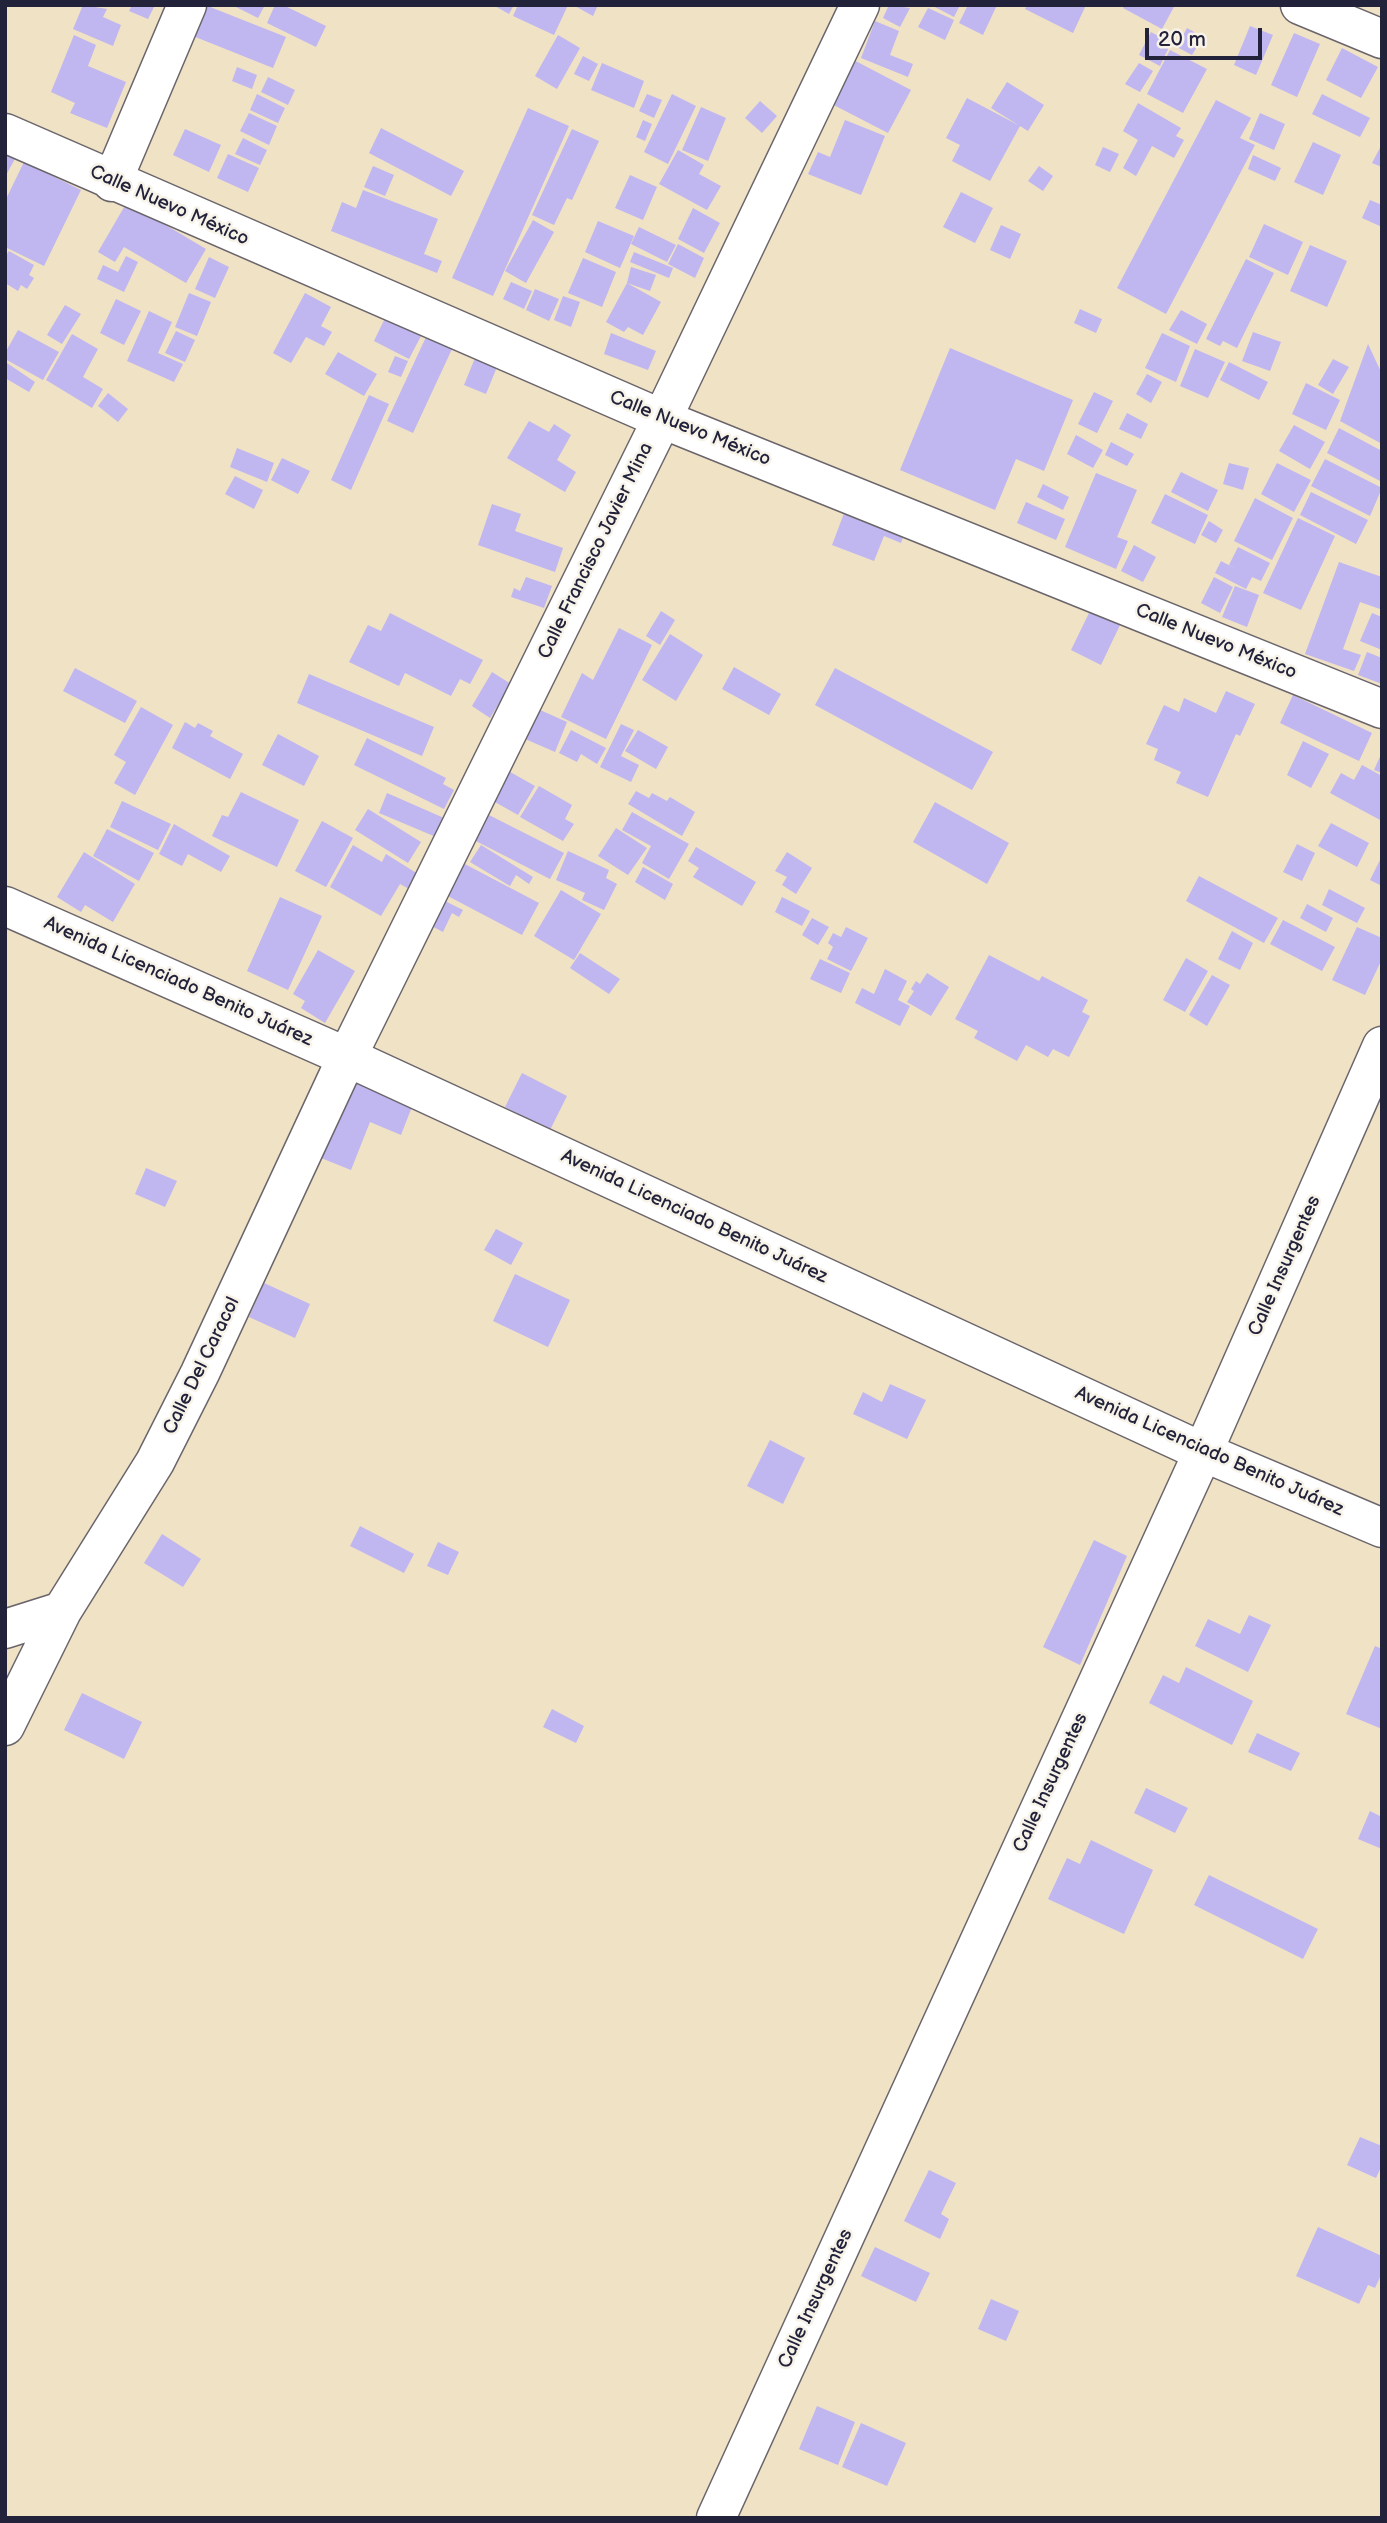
<!DOCTYPE html>
<html>
<head>
<meta charset="utf-8">
<style>
	body { margin:0 }
	#map { position:relative; width:1387px; height:2523px; overflow:hidden; background:#f0e2c5; font-family:"Balsamiq Sans",sans-serif }
	canvas { display:block }
	.frame { position:absolute; inset:0; border:7px solid #22223b; pointer-events:none }
	.scale { position:absolute; left:1145px; top:28px; width:117px; height:32px; box-sizing:border-box; border:4px solid #22223b; border-top:0; padding-left:9px; font-size:21px; line-height:24px; white-space:nowrap; color:#22223b; -webkit-text-stroke:5px #f7f3e8; paint-order:stroke }
</style>
</head>
<body>
<div id="map">
<canvas width="1387" height="2523"></canvas>
<div class="frame"></div>
<div class="scale">20 m</div>
</div>
<script>
const ctx = document.querySelector('canvas').getContext('2d');
ctx.lineJoin = 'round';
function fillPath(path, color) { ctx.fillStyle = color; ctx.fill(path, 'evenodd'); }
function trace(path, color, width, dash) { ctx.strokeStyle = color; ctx.lineWidth = width; ctx.lineCap = dash ? 'butt' : 'round'; ctx.setLineDash(dash || []); ctx.stroke(path); }
function drawText(font, color, halo, rows, align = 'center') {
  ctx.font = font + ' "Balsamiq Sans",sans-serif'; ctx.lineWidth = 5; ctx.setLineDash([]); ctx.textBaseline = 'middle'; ctx.strokeStyle = halo; ctx.fillStyle = color; for (const [text, x, y, turn = 0] of rows) {
    ctx.save(); ctx.translate(x, y); ctx.rotate((+turn || 0) * Math.PI / 180); ctx.textAlign = isNaN(turn) ? turn : align; if (halo) ctx.strokeText(text, 0, 0); ctx.fillText(text, 0, 0); ctx.restore();
  }
}
fillPath(new Path2D(`
	M 83,5 L 107,9 L 103,17 L 121,25 L 113,46 L 73,29 Z
	M 132,5 L 155,5 L 148,19 L 129,11 Z
	M 205,5 L 286,37 L 273,68 L 193,36 Z
	M 232,5 L 265,5 L 258,18 Z
	M 275,5 L 283,5 L 326,26 L 316,47 L 267,23 Z
	M 493,5 L 514,5 L 509,14 Z
	M 518,5 L 568,5 L 554,35 L 513,16 Z
	M 573,5 L 598,5 L 593,16 Z
	M 889,5 L 910,8 L 900,27 L 883,18 Z
	M 931,5 L 960,5 L 954,17 Z
	M 968,5 L 997,5 L 983,35 L 959,23 Z
	M 1027,5 L 1086,5 L 1073,33 L 1025,9 Z
	M 1125,5 L 1175,5 L 1162,29 L 1123,8 Z
	M 928,8 L 954,20 L 945,40 L 918,27 Z
	M 875,21 L 899,31 L 890,55 L 913,64 L 908,77 L 861,58 Z
	M 1250,26 L 1273,35 L 1256,75 L 1234,65 Z
	M 1187,28 L 1203,37 L 1192,55 L 1177,47 Z
	M 1151,32 L 1171,43 L 1160,66 L 1139,55 Z
	M 1294,33 L 1320,44 L 1297,97 L 1271,85 Z
	M 74,35 L 96,45 L 88,66 L 126,82 L 107,128 L 70,113 L 75,103 L 51,92 Z
	M 558,35 L 580,48 L 557,89 L 535,76 Z
	M 1342,48 L 1378,67 L 1361,98 L 1326,80 Z
	M 1170,50 L 1207,69 L 1183,113 L 1147,94 Z
	M 583,56 L 598,64 L 589,81 L 574,74 Z
	M 846,56 L 911,90 L 888,133 L 824,100 Z
	M 602,63 L 644,81 L 634,108 L 591,90 Z
	M 1139,63 L 1153,71 L 1140,92 L 1125,84 Z
	M 237,67 L 257,75 L 252,89 L 232,81 Z
	M 268,77 L 295,90 L 288,105 L 261,92 Z
	M 1007,82 L 1044,105 L 1028,131 L 991,108 Z
	M 257,94 L 285,108 L 278,123 L 250,110 Z
	M 647,94 L 662,100 L 654,118 L 639,111 Z
	M 672,94 L 696,106 L 668,164 L 644,152 Z
	M 1322,94 L 1370,118 L 1360,137 L 1312,114 Z
	M 967,98 L 1020,126 L 990,181 L 952,161 L 960,145 L 946,138 Z
	M 1216,100 L 1251,118 L 1240,138 L 1255,145 L 1166,314 L 1117,288 Z
	M 760,101 L 777,116 L 762,133 L 745,118 Z
	M 1138,103 L 1181,128 L 1176,136 L 1184,140 L 1174,158 L 1152,146 L 1136,176 L 1123,168 L 1138,140 L 1123,131 Z
	M 701,107 L 726,118 L 708,161 L 682,150 Z
	M 528,108 L 569,126 L 493,296 L 452,278 Z
	M 249,113 L 277,126 L 269,145 L 240,131 Z
	M 1260,113 L 1285,124 L 1274,150 L 1249,139 Z
	M 643,120 L 652,124 L 645,141 L 636,137 Z
	M 845,120 L 885,136 L 861,195 L 808,174 L 818,152 L 830,157 Z
	M 381,128 L 464,171 L 451,196 L 369,153 Z
	M 185,129 L 221,145 L 209,172 L 173,155 Z
	M 572,129 L 599,141 L 572,200 L 567,198 L 554,225 L 532,215 Z
	M 243,138 L 267,150 L 260,165 L 235,154 Z
	M 1313,142 L 1341,155 L 1323,195 L 1294,182 Z
	M 1382,144 L 1382,167 L 1372,163 Z
	M 1103,147 L 1119,154 L 1110,172 L 1095,165 Z
	M 678,150 L 704,165 L 699,174 L 721,186 L 707,210 L 659,184 Z
	M 5,152 L 16,157 L 5,177 Z
	M 228,154 L 259,168 L 248,192 L 217,178 Z
	M 1253,155 L 1281,168 L 1275,181 L 1248,169 Z
	M 24,162 L 81,190 L 44,266 L 5,247 L 5,201 Z
	M 373,166 L 394,175 L 385,196 L 364,187 Z
	M 1039,166 L 1053,176 L 1043,191 L 1028,181 Z
	M 630,175 L 657,187 L 643,220 L 615,208 Z
	M 363,190 L 438,219 L 424,254 L 442,261 L 437,273 L 331,231 L 342,202 L 356,208 Z
	M 961,192 L 993,208 L 975,243 L 943,227 Z
	M 1370,200 L 1382,205 L 1382,227 L 1362,218 Z
	M 127,202 L 206,249 L 186,283 L 124,247 L 115,262 L 98,252 Z
	M 693,208 L 720,223 L 704,253 L 678,239 Z
	M 533,220 L 554,232 L 526,283 L 505,271 Z
	M 598,221 L 634,236 L 620,268 L 585,252 Z
	M 1264,224 L 1303,242 L 1288,275 L 1249,257 Z
	M 1001,225 L 1021,234 L 1010,259 L 990,250 Z
	M 639,227 L 676,245 L 667,262 L 631,244 Z
	M 678,244 L 704,258 L 695,278 L 668,264 Z
	M 1310,245 L 1347,261 L 1327,307 L 1290,291 Z
	M 9,251 L 34,265 L 29,275 L 34,278 L 27,289 L 21,285 L 18,291 L 5,283 L 5,257 Z
	M 634,252 L 673,268 L 669,278 L 630,262 Z
	M 126,256 L 138,262 L 124,292 L 97,279 L 103,265 L 118,272 Z
	M 209,257 L 229,267 L 215,298 L 195,289 Z
	M 583,258 L 616,272 L 602,307 L 568,293 Z
	M 1246,259 L 1274,273 L 1237,348 L 1223,341 L 1220,346 L 1206,339 Z
	M 631,267 L 656,275 L 650,291 L 627,283 L 661,302 L 643,335 L 628,327 L 624,332 L 606,322 L 627,283 Z
	M 511,282 L 532,291 L 524,309 L 503,299 Z
	M 535,289 L 559,299 L 549,321 L 526,310 Z
	M 189,293 L 211,302 L 197,336 L 175,327 Z
	M 305,293 L 331,307 L 321,326 L 332,332 L 324,346 L 306,337 L 291,363 L 273,353 Z
	M 563,296 L 580,302 L 571,327 L 554,320 Z
	M 116,299 L 141,311 L 124,345 L 100,333 Z
	M 65,305 L 81,314 L 62,344 L 47,335 Z
	M 1080,309 L 1102,319 L 1096,333 L 1074,323 Z
	M 1181,310 L 1207,324 L 1197,344 L 1169,330 Z
	M 149,311 L 172,322 L 158,353 L 183,364 L 174,382 L 127,361 Z
	M 385,318 L 421,336 L 409,359 L 374,341 Z
	M 18,330 L 59,352 L 43,380 L 5,359 L 5,353 Z
	M 176,331 L 195,340 L 185,362 L 165,353 Z
	M 1253,332 L 1281,342 L 1270,371 L 1242,361 Z
	M 611,333 L 656,351 L 648,370 L 604,354 Z
	M 1162,333 L 1190,346 L 1176,382 L 1145,368 Z
	M 72,334 L 98,349 L 83,377 L 103,389 L 92,408 L 46,380 Z
	M 426,337 L 452,349 L 413,433 L 387,421 Z
	M 1368,344 L 1382,374 L 1382,444 L 1340,421 Z
	M 950,348 L 1073,400 L 1044,471 L 1016,459 L 995,510 L 900,470 Z
	M 1195,349 L 1225,362 L 1208,398 L 1180,386 Z
	M 338,352 L 377,374 L 364,396 L 325,374 Z
	M 395,356 L 408,361 L 401,377 L 388,372 Z
	M 475,358 L 497,367 L 486,394 L 464,385 Z
	M 1333,359 L 1349,367 L 1333,394 L 1318,385 Z
	M 1229,362 L 1268,382 L 1259,400 L 1220,380 Z
	M 7,363 L 35,382 L 29,392 L 5,378 Z
	M 1147,374 L 1162,382 L 1151,403 L 1136,394 Z
	M 1306,383 L 1340,400 L 1326,430 L 1292,414 Z
	M 1094,392 L 1113,401 L 1097,433 L 1078,424 Z
	M 108,393 L 128,409 L 118,422 L 98,406 Z
	M 369,395 L 389,404 L 351,490 L 331,480 Z
	M 1127,413 L 1148,424 L 1141,439 L 1119,429 Z
	M 529,421 L 549,432 L 554,424 L 571,435 L 557,460 L 576,472 L 565,492 L 507,458 Z
	M 1294,425 L 1325,442 L 1310,469 L 1279,451 Z
	M 1339,428 L 1382,451 L 1382,482 L 1327,453 Z
	M 1076,435 L 1103,450 L 1093,468 L 1067,454 Z
	M 1111,442 L 1134,454 L 1127,466 L 1105,455 Z
	M 237,448 L 274,463 L 267,482 L 230,467 Z
	M 282,458 L 310,471 L 298,494 L 271,480 Z
	M 1325,459 L 1382,488 L 1370,516 L 1311,486 Z
	M 1229,463 L 1249,468 L 1243,490 L 1223,484 Z
	M 1277,463 L 1311,480 L 1294,512 L 1261,494 Z
	M 1181,472 L 1218,490 L 1208,511 L 1171,492 Z
	M 1096,473 L 1137,490 L 1117,537 L 1128,541 L 1116,569 L 1065,547 Z
	M 235,476 L 263,490 L 254,509 L 225,494 Z
	M 1043,484 L 1069,497 L 1063,510 L 1037,497 Z
	M 1311,492 L 1368,520 L 1356,544 L 1300,515 Z
	M 1165,494 L 1208,515 L 1195,544 L 1151,523 Z
	M 1255,498 L 1293,518 L 1272,560 L 1234,541 Z
	M 1026,502 L 1065,519 L 1056,540 L 1017,523 Z
	M 492,504 L 521,514 L 515,531 L 563,548 L 555,572 L 478,545 Z
	M 846,508 L 905,532 L 901,543 L 884,536 L 874,561 L 832,545 Z
	M 1298,518 L 1335,536 L 1301,610 L 1263,593 Z
	M 1209,521 L 1223,530 L 1216,543 L 1201,535 Z
	M 1134,545 L 1156,557 L 1143,582 L 1121,571 Z
	M 1238,547 L 1270,563 L 1261,581 L 1252,577 L 1246,589 L 1215,573 L 1221,561 L 1240,571 L 1229,565 Z
	M 1339,562 L 1382,577 L 1380,609 L 1360,602 L 1343,649 L 1361,655 L 1354,671 L 1305,654 Z
	M 526,577 L 552,586 L 544,608 L 511,597 L 514,588 L 520,591 Z
	M 1214,577 L 1233,587 L 1220,613 L 1201,603 Z
	M 1235,586 L 1259,595 L 1247,627 L 1222,617 Z
	M 1091,609 L 1121,623 L 1101,665 L 1071,650 Z
	M 661,611 L 675,620 L 660,645 L 646,636 Z
	M 390,613 L 483,660 L 470,684 L 460,679 L 451,696 L 405,673 L 399,686 L 349,662 L 368,625 L 381,631 Z
	M 1372,613 L 1382,617 L 1382,650 L 1360,641 Z
	M 619,628 L 652,645 L 606,739 L 561,717 L 582,673 L 593,680 Z
	M 670,634 L 703,655 L 676,701 L 642,680 Z
	M 1367,652 L 1382,658 L 1382,684 L 1358,675 Z
	M 734,667 L 781,694 L 769,715 L 722,689 Z
	M 75,668 L 137,701 L 125,723 L 63,691 Z
	M 835,668 L 993,752 L 972,790 L 815,705 Z
	M 492,672 L 511,684 L 490,718 L 472,706 Z
	M 309,674 L 434,727 L 422,756 L 297,703 Z
	M 1226,691 L 1255,704 L 1240,736 L 1236,734 L 1208,797 L 1176,783 L 1181,772 L 1154,760 L 1158,749 L 1146,744 L 1164,705 L 1179,712 L 1184,698 L 1216,713 Z
	M 1293,695 L 1372,733 L 1359,761 L 1280,723 Z
	M 529,705 L 567,722 L 555,752 L 516,735 Z
	M 141,707 L 173,725 L 135,795 L 114,783 L 126,762 L 114,755 Z
	M 185,722 L 195,728 L 198,723 L 213,731 L 210,736 L 243,754 L 230,779 L 172,748 Z
	M 621,724 L 634,730 L 621,756 L 639,765 L 631,782 L 600,767 Z
	M 571,730 L 606,748 L 597,764 L 581,754 L 577,762 L 559,753 Z
	M 638,730 L 668,747 L 656,769 L 625,751 Z
	M 278,734 L 319,756 L 304,786 L 262,765 Z
	M 367,738 L 446,778 L 443,784 L 454,790 L 444,809 L 354,765 Z
	M 1303,741 L 1329,754 L 1311,788 L 1287,775 Z
	M 1382,752 L 1382,773 L 1374,770 Z
	M 496,764 L 535,786 L 518,815 L 479,793 Z
	M 1362,765 L 1382,776 L 1382,821 L 1330,793 L 1341,773 L 1354,780 Z
	M 539,786 L 572,805 L 565,819 L 574,824 L 563,841 L 520,817 Z
	M 636,791 L 649,798 L 652,793 L 667,801 L 670,797 L 695,812 L 682,836 L 628,804 Z
	M 241,792 L 299,820 L 277,867 L 212,836 L 222,815 L 228,817 Z
	M 387,793 L 444,818 L 436,837 L 379,813 Z
	M 122,801 L 171,824 L 158,850 L 110,827 Z
	M 935,802 L 1009,843 L 987,884 L 913,842 Z
	M 368,809 L 421,842 L 408,863 L 355,830 Z
	M 483,812 L 564,853 L 550,879 L 470,838 Z
	M 632,812 L 689,844 L 669,879 L 642,863 L 651,846 L 622,830 Z
	M 322,821 L 353,838 L 326,887 L 295,871 Z
	M 1331,823 L 1369,843 L 1357,867 L 1318,846 Z
	M 174,824 L 230,856 L 221,872 L 188,854 L 182,866 L 159,854 Z
	M 616,828 L 647,848 L 628,875 L 598,856 Z
	M 107,829 L 154,853 L 139,881 L 93,856 Z
	M 1297,844 L 1315,853 L 1302,881 L 1283,872 Z
	M 353,845 L 382,862 L 386,854 L 418,874 L 409,889 L 400,884 L 381,916 L 330,887 Z
	M 481,845 L 533,877 L 529,884 L 516,875 L 510,886 L 470,862 Z
	M 696,847 L 756,882 L 742,906 L 693,877 L 699,868 L 688,861 Z
	M 568,851 L 609,870 L 606,878 L 617,884 L 604,910 L 582,900 L 585,893 L 556,880 Z
	M 84,852 L 135,884 L 113,922 L 85,905 L 81,912 L 57,897 Z
	M 787,852 L 812,868 L 796,894 L 782,885 L 787,877 L 775,871 Z
	M 1382,856 L 1382,886 L 1370,880 Z
	M 461,862 L 539,903 L 522,935 L 444,894 Z
	M 643,867 L 673,884 L 665,900 L 635,882 Z
	M 1199,876 L 1278,918 L 1264,943 L 1186,901 Z
	M 1329,889 L 1365,908 L 1357,923 L 1322,905 Z
	M 561,890 L 601,914 L 574,960 L 534,936 Z
	M 280,897 L 322,916 L 288,990 L 247,971 Z
	M 782,897 L 810,911 L 802,926 L 775,912 Z
	M 441,899 L 463,910 L 459,917 L 452,913 L 443,932 L 428,924 Z
	M 1307,904 L 1333,918 L 1326,932 L 1300,918 Z
	M 812,918 L 829,927 L 818,945 L 802,935 Z
	M 1283,920 L 1335,947 L 1322,971 L 1270,944 Z
	M 846,927 L 868,938 L 851,971 L 827,959 L 833,947 L 828,943 L 833,933 L 841,937 Z
	M 1357,927 L 1382,938 L 1382,959 L 1365,995 L 1332,980 Z
	M 1232,931 L 1253,943 L 1240,970 L 1218,959 Z
	M 318,950 L 355,971 L 325,1023 L 301,1008 L 305,1001 L 293,994 Z
	M 580,953 L 620,979 L 609,994 L 570,968 Z
	M 989,955 L 1039,981 L 1042,976 L 1088,1000 L 1082,1012 L 1090,1016 L 1069,1057 L 1053,1049 L 1048,1057 L 1026,1045 L 1017,1061 L 974,1038 L 978,1031 L 955,1019 Z
	M 1186,958 L 1208,971 L 1185,1012 L 1163,1000 Z
	M 820,959 L 850,973 L 841,993 L 810,979 Z
	M 885,969 L 907,981 L 898,1000 L 910,1006 L 900,1026 L 855,1003 L 862,988 L 874,994 Z
	M 927,973 L 949,987 L 931,1016 L 907,1002 L 914,991 L 911,989 L 916,981 L 920,984 Z
	M 1212,975 L 1230,985 L 1207,1026 L 1189,1015 Z
	M 522,1073 L 567,1096 L 550,1130 L 505,1107 Z
	M 355,1075 L 415,1099 L 401,1135 L 370,1122 L 351,1170 L 321,1158 Z
	M 146,1168 L 177,1181 L 165,1207 L 135,1194 Z
	M 496,1229 L 523,1243 L 511,1265 L 484,1250 Z
	M 515,1274 L 570,1300 L 548,1347 L 493,1321 Z
	M 264,1283 L 310,1304 L 295,1338 L 249,1317 Z
	M 890,1384 L 926,1400 L 907,1439 L 853,1414 L 863,1392 L 882,1402 Z
	M 770,1440 L 805,1458 L 783,1504 L 747,1486 Z
	M 360,1526 L 414,1554 L 404,1573 L 350,1546 Z
	M 162,1534 L 201,1559 L 183,1587 L 144,1563 Z
	M 1094,1540 L 1127,1556 L 1080,1665 L 1043,1647 Z
	M 438,1542 L 459,1552 L 448,1575 L 427,1566 Z
	M 1249,1615 L 1271,1625 L 1248,1672 L 1195,1646 L 1208,1619 L 1240,1634 Z
	M 1375,1646 L 1382,1649 L 1382,1729 L 1346,1714 Z
	M 1186,1667 L 1253,1701 L 1232,1745 L 1149,1703 L 1163,1675 L 1179,1683 Z
	M 82,1693 L 142,1722 L 124,1759 L 64,1730 Z
	M 552,1709 L 584,1726 L 576,1743 L 543,1727 Z
	M 1257,1733 L 1300,1753 L 1291,1771 L 1248,1752 Z
	M 1146,1788 L 1188,1808 L 1175,1833 L 1134,1813 Z
	M 1370,1811 L 1382,1817 L 1382,1849 L 1358,1839 Z
	M 1091,1840 L 1153,1870 L 1124,1934 L 1048,1899 L 1067,1858 L 1080,1864 Z
	M 1209,1875 L 1318,1929 L 1303,1959 L 1194,1905 Z
	M 1360,2137 L 1382,2146 L 1382,2165 L 1376,2178 L 1347,2165 Z
	M 929,2170 L 956,2183 L 941,2214 L 949,2219 L 940,2239 L 904,2221 Z
	M 1318,2227 L 1382,2256 L 1382,2273 L 1375,2288 L 1368,2285 L 1359,2304 L 1296,2276 Z
	M 875,2247 L 930,2273 L 916,2302 L 861,2276 Z
	M 991,2299 L 1019,2311 L 1006,2341 L 978,2329 Z
	M 817,2406 L 855,2422 L 838,2465 L 799,2449 Z
	M 861,2423 L 906,2443 L 887,2486 L 842,2467 Z`), '#c0b6f0');
const street = new Path2D(`
	M 1300,5 L 1382,39
	M 5,133 L 662,419 L 1382,709
	M 112,182 L 187,5
	M 5,906 L 347,1057 L 1203,1452 L 1382,1528
	M 5,1629 L 62,1611
	M 5,1726 L 62,1611 L 155,1462 L 200,1373 L 347,1057 L 662,419 L 860,5
	M 716,2518 L 1203,1452 L 1382,1046`);
trace(street, '#6a656b', 41);
trace(street, '#fff', 38);
drawText('19px', '#22223b', '#f7f3e8', [
	["Calle Nuevo México",169,206,24],
	["Calle Nuevo México",690,429,22],
	["Calle Francisco Javier Mina",596,551,-64],
	["Calle Nuevo México",1216,642,22],
	["Avenida Licenciado Benito Juárez",178,982,24],
	["Avenida Licenciado Benito Juárez",694,1217,25],
	["Calle Insurgentes",1285,1266,-66],
	["Calle Del Caracol",202,1366,-64],
	["Avenida Licenciado Benito Juárez",1209,1452,24],
	["Calle Insurgentes",1051,1783,-65],
	["Calle Insurgentes",816,2299,-65]
]);
</script>
</body>
</html>
